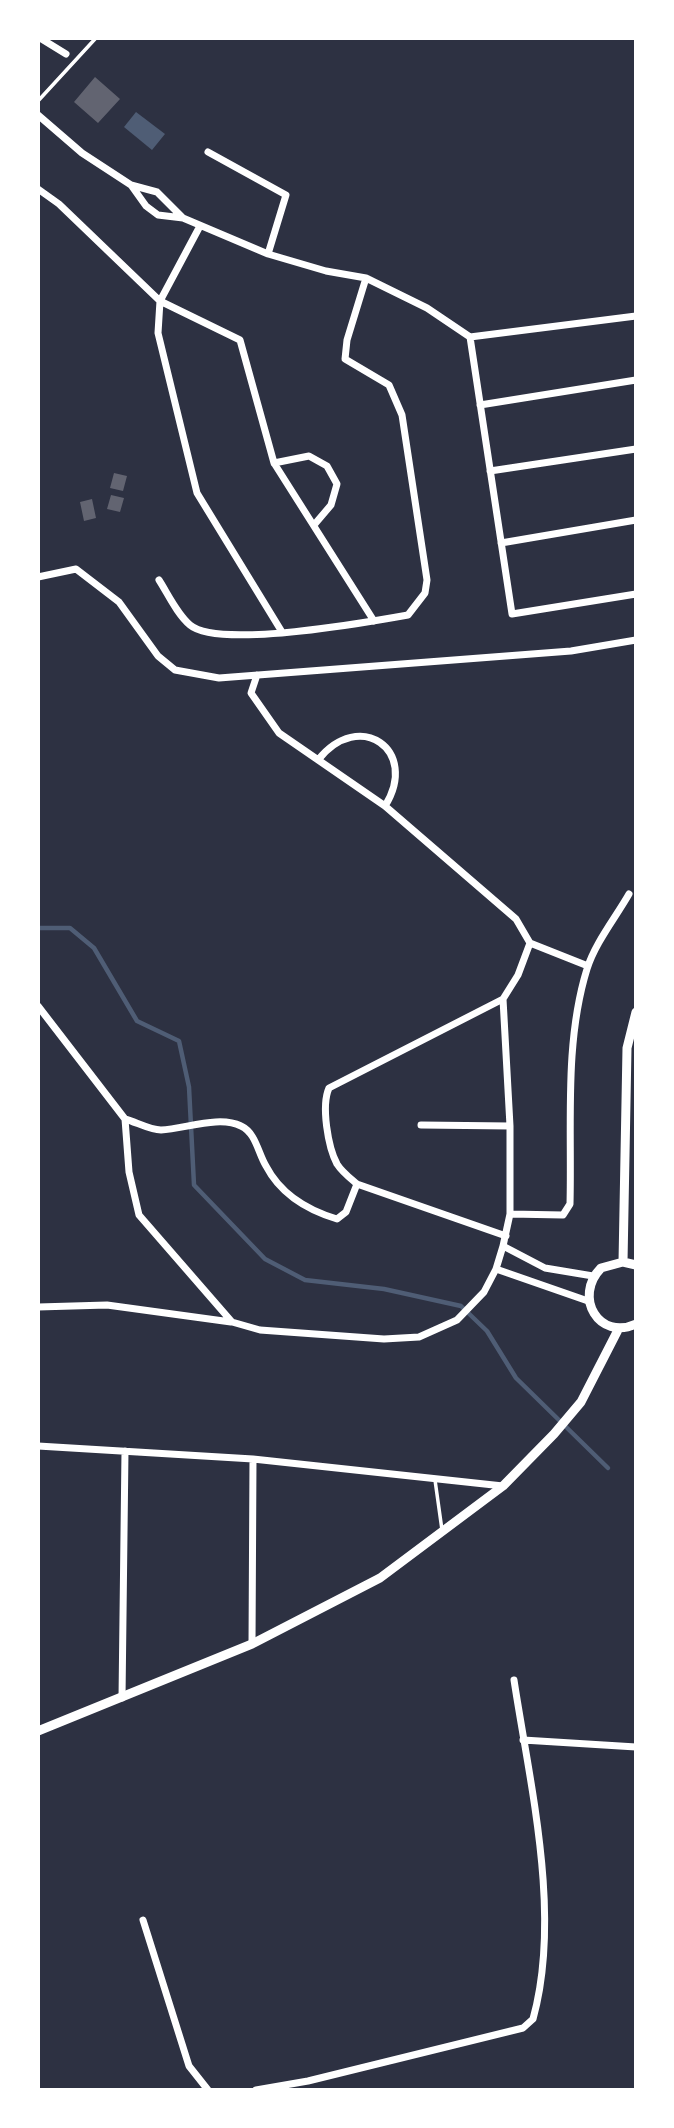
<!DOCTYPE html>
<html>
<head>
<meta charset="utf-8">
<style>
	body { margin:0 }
	#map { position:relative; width:674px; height:2128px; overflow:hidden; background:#2d3142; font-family:Mulish,sans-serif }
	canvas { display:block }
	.frame { position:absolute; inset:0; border:40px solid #fff; pointer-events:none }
</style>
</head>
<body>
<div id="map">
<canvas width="674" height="2128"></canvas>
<div class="frame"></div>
</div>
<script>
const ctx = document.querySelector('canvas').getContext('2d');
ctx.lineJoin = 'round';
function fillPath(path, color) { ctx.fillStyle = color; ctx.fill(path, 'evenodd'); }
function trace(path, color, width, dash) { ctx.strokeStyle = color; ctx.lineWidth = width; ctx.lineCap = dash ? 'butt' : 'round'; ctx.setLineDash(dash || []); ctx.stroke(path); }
fillPath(new Path2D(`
	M 136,112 L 165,134 L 152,150 L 124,127 Z`), '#4f5d75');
trace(new Path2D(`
	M 38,928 L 70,928 L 94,948 L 137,1021 L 179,1041 L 189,1087 L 194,1185 L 265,1259 L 305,1280 L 384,1289 L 461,1306 L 487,1331 L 516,1378 L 608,1468`), '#4f5d75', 4.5);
fillPath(new Path2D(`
	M 95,77 L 120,99 L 98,123 L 74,102 Z
	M 114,473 L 127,476 L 123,491 L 110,488 Z
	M 111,495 L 124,498 L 120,512 L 107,509 Z
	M 92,499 L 96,518 L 84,521 L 80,502 Z`), '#626471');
trace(new Path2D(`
	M 38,101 L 95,39
	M 435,1480 L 442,1530`), '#fff', 3.5);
trace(new Path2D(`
	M 40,38 L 66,54
	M 38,115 L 82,153 L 131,185 L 157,192 L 182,217
	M 208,152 L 286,195 L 268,254
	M 131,185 L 146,206 L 158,215 L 183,218 L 268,254 L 326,271 L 366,278 L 427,308 L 470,337
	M 38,189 L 59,204 L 160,301 L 240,340 L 274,463 L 374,621
	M 200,226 L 160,301 L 158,333 L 197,493 L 282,632
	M 470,337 L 512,614 L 636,594
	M 470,337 L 636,316
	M 480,405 L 636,380
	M 274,463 L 309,456 L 327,466 L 337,484 L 331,505 L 314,525
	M 490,471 L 636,449
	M 501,543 L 636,520
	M 38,577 L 76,569 L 119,602 L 158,656 L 175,670 L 219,678 L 571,651 L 636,640
	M 159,580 C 168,594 177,614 190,625 C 218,649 369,622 408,615 L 425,593 L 427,580 L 402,415 L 389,385 L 345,359 L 347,340 L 366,278
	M 257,675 L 251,693 L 279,733 L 385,806 L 516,919 L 530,943 L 588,966
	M 318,760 C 359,708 420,750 385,806
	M 503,999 L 329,1088 C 321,1106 328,1147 337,1164 C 342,1172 350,1178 357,1184 L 506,1236
	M 38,1006 L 125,1119 L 129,1172 L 139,1215 L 232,1322 L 260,1330 L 384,1339 L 419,1337 L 457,1320 L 484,1292 L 496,1269 L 503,1246 L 510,1214 L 510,1126 L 503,999 L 518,975 L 530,943
	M 125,1119 C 136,1122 150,1130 161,1130 C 185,1129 219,1115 241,1126 C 256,1133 258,1153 266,1166 C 281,1195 307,1210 337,1219 L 346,1212 L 357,1184
	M 421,1125 L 510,1126
	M 510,1214 L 563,1215 L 570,1204 C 572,1127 564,1043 587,969 C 595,943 616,917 629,894
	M 503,1246 L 545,1268 L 593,1276
	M 496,1269 L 588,1301
	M 38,1307 L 107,1305 L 231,1322
	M 38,1446 L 253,1459 L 503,1486
	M 252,1644 L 253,1459
	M 122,1698 L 125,1451
	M 523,1740 L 636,1747
	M 143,1920 L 189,2066 L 208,2090
	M 256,2090 L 308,2081 L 523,2028 L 533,2019 C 562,1915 530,1785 514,1680`), '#fff', 7);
trace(new Path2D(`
	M 623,1262 L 627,1048 L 636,1012
	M 636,1265 L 623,1262 L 601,1268 C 573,1297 599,1341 636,1324
	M 38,1731 L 252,1644 L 380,1578 L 503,1486 L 554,1434 L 581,1402 L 619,1328`), '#fff', 9);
</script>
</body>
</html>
